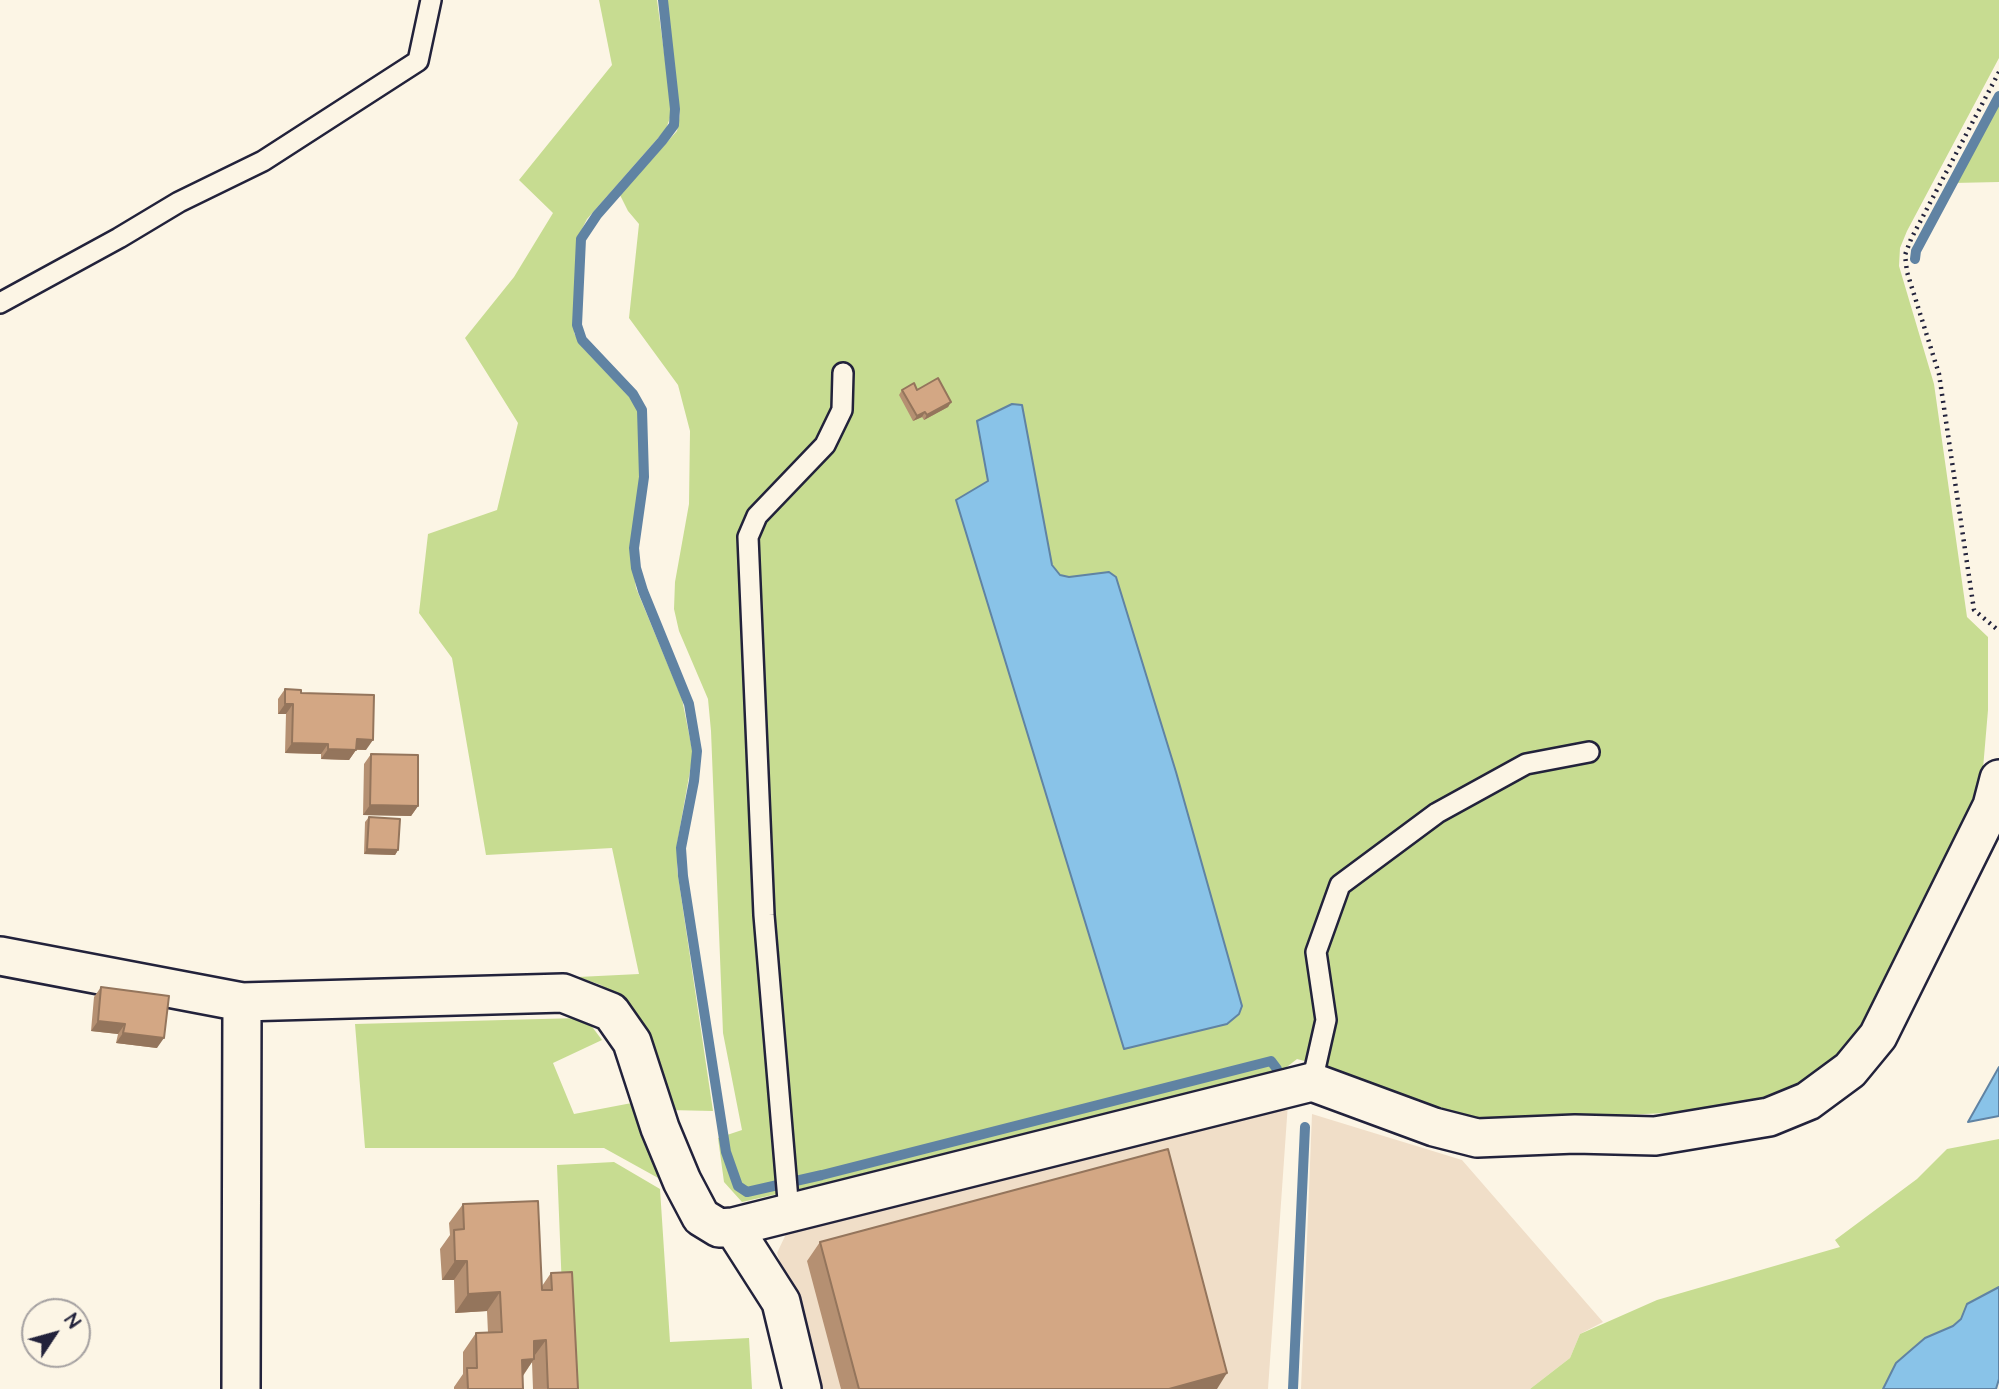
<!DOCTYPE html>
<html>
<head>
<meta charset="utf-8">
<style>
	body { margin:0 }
	#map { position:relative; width:1999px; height:1389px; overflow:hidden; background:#fcf5e5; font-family:"Architects Daughter",sans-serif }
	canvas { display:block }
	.north { position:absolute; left:21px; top:1298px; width:70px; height:70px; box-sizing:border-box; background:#fcf5e5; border:2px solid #a5a1a1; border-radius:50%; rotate:54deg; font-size:19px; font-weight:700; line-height:28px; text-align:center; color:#22223b }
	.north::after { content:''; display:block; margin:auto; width:24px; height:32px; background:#22223b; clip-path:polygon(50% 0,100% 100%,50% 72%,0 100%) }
</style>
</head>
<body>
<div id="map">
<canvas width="1999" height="1389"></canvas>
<div class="north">N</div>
</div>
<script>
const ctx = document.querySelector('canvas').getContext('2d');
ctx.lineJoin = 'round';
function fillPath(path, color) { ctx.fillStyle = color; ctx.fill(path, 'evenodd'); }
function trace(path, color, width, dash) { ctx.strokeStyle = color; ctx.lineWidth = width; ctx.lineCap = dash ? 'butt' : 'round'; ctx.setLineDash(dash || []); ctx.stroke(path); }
fillPath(new Path2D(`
	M 1288,1103 L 1268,1389 L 821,1389 L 777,1253 L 786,1234 Z
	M 1312,1114 L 1462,1160 L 1603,1322 L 1580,1334 L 1570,1358 L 1530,1389 L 1301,1389 Z`), '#f0dec8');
fillPath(new Path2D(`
	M 599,0 L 657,0 L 672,112 L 666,129 L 587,219 L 579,235 L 574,333 L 583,348 L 633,401 L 639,413 L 641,486 L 631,554 L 636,588 L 682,699 L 693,754 L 677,844 L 677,869 L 713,1111 L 669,1110 L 617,996 L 601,985 L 578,977 L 639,974 L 612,848 L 486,855 L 452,658 L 419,613 L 428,534 L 497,510 L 518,423 L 465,338 L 514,277 L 553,213 L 519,180 L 612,65 Z
	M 667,0 L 1999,0 L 1999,58 L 1907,231 L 1900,248 L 1899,266 L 1934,384 L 1967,617 L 1988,637 L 1988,710 L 1981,792 L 1873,1015 L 1849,1050 L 1796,1088 L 1764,1101 L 1667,1113 L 1466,1122 L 1404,1099 L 1331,1068 L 1297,1059 L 1269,1081 L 840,1195 L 817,1185 L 742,1202 L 724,1182 L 718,1138 L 742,1130 L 723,1033 L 711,731 L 708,699 L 679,631 L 674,609 L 675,582 L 689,504 L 690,431 L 678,385 L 629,318 L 639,224 L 628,211 L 620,195 L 677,131 L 680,115 Z
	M 1999,96 L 1999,182 L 1953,183 Z
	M 579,1018 L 590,1024 L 602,1040 L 553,1063 L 574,1114 L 637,1102 L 669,1184 L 604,1148 L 365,1148 L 355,1024 Z
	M 1999,1139 L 1999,1287 L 1967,1304 L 1961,1319 L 1953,1326 L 1925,1338 L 1885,1384 L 1883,1389 L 1530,1389 L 1570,1358 L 1580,1334 L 1657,1300 L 1840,1247 L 1835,1240 L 1917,1179 L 1947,1149 Z
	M 614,1162 L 660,1189 L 670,1342 L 749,1338 L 752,1389 L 566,1389 L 557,1165 Z`), '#c7dc91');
const water = new Path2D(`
	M 1012,404 L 1022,405 L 1052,565 L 1060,575 L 1069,577 L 1109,572 L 1116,577 L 1176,772 L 1242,1006 L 1239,1014 L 1227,1024 L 1124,1049 L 956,500 L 988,481 L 977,421 Z
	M 1999,1067 L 1999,1116 L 1968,1122 Z
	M 1999,1287 L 1999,1379 L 1996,1389 L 1883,1389 L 1896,1363 L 1911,1350 L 1925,1338 L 1953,1326 L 1961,1319 L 1967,1304 Z`);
fillPath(water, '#89c3e8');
trace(water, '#6083a3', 2);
trace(new Path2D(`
	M 663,0 L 675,109 L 674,125 L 662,141 L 597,215 L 581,239 L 577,325 L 582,340 L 633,394 L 642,410 L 644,477 L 634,548 L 636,568 L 643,591 L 689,704 L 697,751 L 694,781 L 681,848 L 683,876 L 726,1152 L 738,1186 L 747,1192 L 822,1175 L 1271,1061 L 1277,1069
	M 1915,259 L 1916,251 L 1999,96
	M 1293,1389 L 1305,1127`), '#6083a3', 10);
const lane = new Path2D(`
	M 0,303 L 119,238 L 179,202 L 263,161 L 418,61 L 431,0
	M 1312,1082 L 1326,1020 L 1316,952 L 1340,885 L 1437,813 L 1526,764 L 1589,752
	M 789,1212 L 764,915 L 748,537 L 757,516 L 825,445 L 842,410 L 843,373`);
const street = new Path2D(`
	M 0,956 L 242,1002 L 563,993 L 611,1012 L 632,1042 L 660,1128 L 682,1181 L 701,1217 L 719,1228 L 733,1227 L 1312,1082 L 1434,1127 L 1477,1138 L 1575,1134 L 1655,1136 L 1769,1117 L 1808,1101 L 1850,1070 L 1878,1036 L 1992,806 L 1999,779
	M 733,1227 L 781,1302 L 802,1389
	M 241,1389 L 242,1002`);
trace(lane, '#22223b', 24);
trace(street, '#22223b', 42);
trace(new Path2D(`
	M 1999,72 L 1911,239 L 1905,255 L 1907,272 L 1939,374 L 1974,610 L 1999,631`), '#22223b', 4.5, [2, 5]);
trace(lane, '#fcf5e5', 19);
trace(street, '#fcf5e5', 37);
fillPath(new Path2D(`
	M 902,390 L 917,390 L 951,402 L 948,407 L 924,420 L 922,417 L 913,421 L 899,395 Z
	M 285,689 L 301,693 L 366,750 L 356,750 L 349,760 L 321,759 L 321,754 L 285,753 L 286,714 L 278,714 L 278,699 Z
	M 371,754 L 418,806 L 411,816 L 363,815 L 364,764 Z
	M 369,817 L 398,850 L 395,855 L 364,854 L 365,822 Z
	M 101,987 L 157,1048 L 116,1043 L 118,1034 L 91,1031 L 94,997 Z
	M 463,1204 L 542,1286 L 551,1273 L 578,1389 L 533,1389 L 532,1362 L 523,1376 L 523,1389 L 454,1389 L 454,1387 L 463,1374 L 463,1352 L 476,1333 L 488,1333 L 487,1311 L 455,1313 L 454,1280 L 442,1280 L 440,1249 L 450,1235 L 449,1223 Z
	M 820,1242 L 1217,1389 L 841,1389 L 807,1261 Z`), '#b59072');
fillPath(new Path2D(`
	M 951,402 L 948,407 L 924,420 L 927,415 Z
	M 925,412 L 922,417 L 913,421 L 917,416 Z
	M 285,704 L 293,704 L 286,714 L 278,714 Z
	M 357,739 L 373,740 L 366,750 L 350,749 Z
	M 292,743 L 328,744 L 321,754 L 285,753 Z
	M 328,749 L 356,750 L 349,760 L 321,759 Z
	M 370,805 L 418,806 L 411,816 L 363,815 Z
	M 367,849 L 398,850 L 395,855 L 364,854 Z
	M 98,1021 L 125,1024 L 118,1034 L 91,1031 Z
	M 123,1033 L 164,1038 L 157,1048 L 116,1043 Z
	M 455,1261 L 467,1261 L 454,1280 L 442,1280 Z
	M 500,1292 L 487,1311 L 455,1313 L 468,1294 Z
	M 546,1340 L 532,1359 L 534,1341 Z
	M 534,1359 L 521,1378 L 522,1360 Z
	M 1227,1373 L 1217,1389 L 1169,1389 Z`), '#94755c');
const building = new Path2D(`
	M 938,378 L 951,402 L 927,415 L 925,412 L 917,416 L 902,390 L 914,383 L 917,390 Z
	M 285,689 L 301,690 L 301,693 L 374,695 L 373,740 L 357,739 L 356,750 L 328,749 L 328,744 L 292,743 L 293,704 L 285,704 Z
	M 371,754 L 418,755 L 418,806 L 370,805 Z
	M 369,817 L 400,819 L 398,850 L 367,849 Z
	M 101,987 L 169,996 L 164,1038 L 123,1033 L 125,1024 L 98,1021 Z
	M 1168,1149 L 1227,1373 L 1169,1389 L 859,1389 L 820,1242 Z
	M 538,1201 L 542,1290 L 552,1290 L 551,1273 L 572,1272 L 578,1389 L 548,1389 L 546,1340 L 534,1341 L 534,1359 L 522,1360 L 523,1389 L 468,1389 L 467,1368 L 477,1368 L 476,1333 L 502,1332 L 500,1292 L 468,1294 L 467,1261 L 455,1261 L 454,1230 L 464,1229 L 463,1204 Z`);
fillPath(building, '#d3a784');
trace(building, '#94755c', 2);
</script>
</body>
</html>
